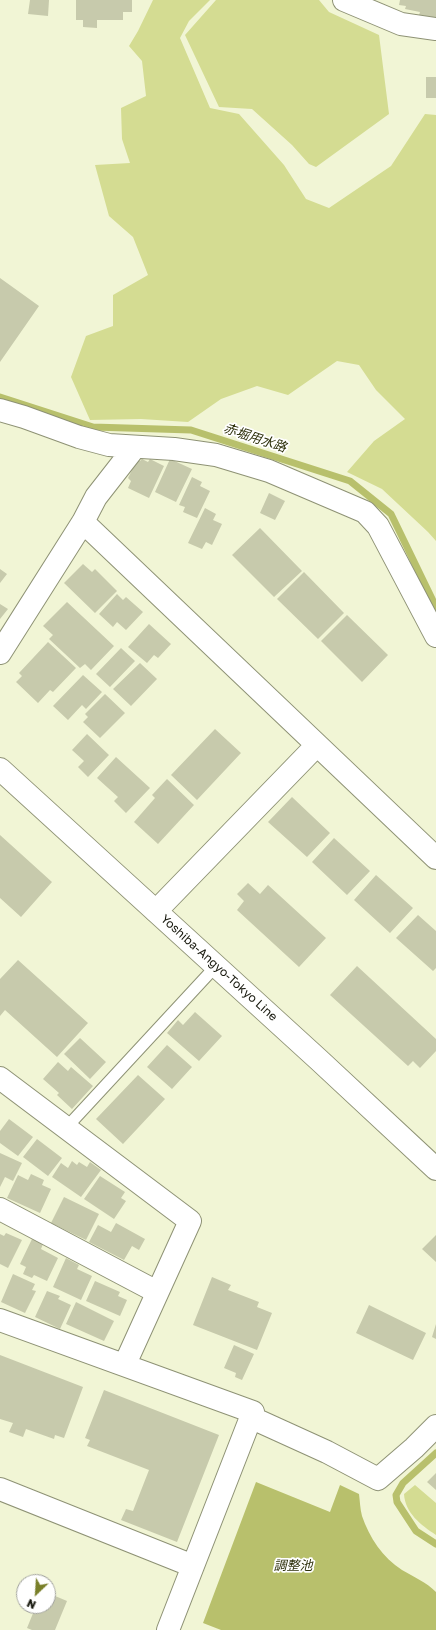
<!DOCTYPE html>
<html>
<head>
<meta charset="utf-8">
<style>
	body { margin:0 }
	#map { position:relative; width:436px; height:1630px; overflow:hidden; background:#f1f5d5; font-family:"Golos Text",sans-serif }
	canvas { display:block }
	.north { position:absolute; left:16px; top:1574px; width:40px; height:40px; box-sizing:border-box; background:#fff; border:1px solid #a1a29d; border-radius:50%; rotate:205deg; font-size:11px; font-weight:700; line-height:16px; text-align:center; color:#15160b }
	.north::after { content:''; display:block; margin:auto; width:14px; height:18px; background:#797f29; clip-path:polygon(50% 0,100% 100%,50% 72%,0 100%) }
</style>
</head>
<body>
<div id="map">
<canvas width="436" height="1630"></canvas>
<div class="north">N</div>
</div>
<script>
const ctx = document.querySelector('canvas').getContext('2d');
ctx.lineJoin = 'round';
function fillPath(path, color) { ctx.fillStyle = color; ctx.fill(path, 'evenodd'); }
function trace(path, color, width, dash) { ctx.strokeStyle = color; ctx.lineWidth = width; ctx.lineCap = dash ? 'butt' : 'round'; ctx.setLineDash(dash || []); ctx.stroke(path); }
function drawText(font, color, halo, rows, align = 'center') {
  ctx.font = font + ' "Golos Text","Noto Sans JP",sans-serif'; ctx.lineWidth = 3.5; ctx.setLineDash([]); ctx.textBaseline = 'middle'; ctx.strokeStyle = halo; ctx.fillStyle = color; for (const [text, x, y, turn = 0] of rows) {
    ctx.save(); ctx.translate(x, y); ctx.rotate((+turn || 0) * Math.PI / 180); ctx.textAlign = isNaN(turn) ? turn : align; if (halo) ctx.strokeText(text, 0, 0); ctx.fillText(text, 0, 0); ctx.restore();
  }
}
fillPath(new Path2D(`
	M 153,0 L 210,0 L 189,21 L 180,38 L 210,108 L 239,114 L 284,165 L 306,199 L 329,208 L 391,166 L 425,114 L 436,115 L 436,541 L 428,532 L 382,489 L 347,472 L 374,441 L 405,419 L 376,390 L 359,365 L 337,361 L 288,395 L 257,386 L 221,399 L 188,422 L 141,419 L 90,420 L 71,377 L 86,336 L 113,326 L 113,295 L 148,275 L 133,237 L 109,216 L 95,165 L 130,163 L 122,139 L 121,108 L 146,96 L 142,61 L 129,46 L 138,31 Z
	M 216,0 L 319,0 L 329,12 L 379,35 L 389,114 L 316,167 L 309,164 L 292,145 L 252,109 L 219,107 L 185,35 Z
	M 415,1485 L 436,1503 L 436,1535 C 421,1525 405,1513 404,1494 Z`), '#d4dc92');
fillPath(new Path2D(`
	M 256,1482 L 330,1512 L 340,1485 L 359,1494 C 360,1501 360,1509 362,1516 C 369,1537 383,1558 402,1570 C 414,1577 426,1582 436,1592 L 436,1630 L 221,1630 L 203,1623 Z`), '#b8c06c');
trace(new Path2D(`
	M 0,397 L 93,427 L 191,430 L 350,481 L 391,514 L 436,607
	M 436,1453 L 403,1483 L 396,1495 L 397,1502 L 416,1531 L 436,1544`), '#b8c06c', 7);
fillPath(new Path2D(`
	M 30,0 L 49,0 L 48,16 L 28,14 Z
	M 76,0 L 132,0 L 132,12 L 123,12 L 123,20 L 97,20 L 97,28 L 83,27 L 83,20 L 76,20 Z
	M 400,0 L 436,0 L 436,22 L 431,22 L 432,17 L 419,15 L 420,12 L 405,9 L 406,6 L 399,5 Z
	M 426,77 L 436,77 L 436,98 L 426,98 Z
	M 0,278 L 39,306 L 0,362 Z
	M 142,459 L 148,462 L 150,459 L 164,466 L 149,498 L 128,488 L 131,481 L 128,478 L 137,460 L 140,461 Z
	M 170,459 L 192,469 L 176,502 L 155,492 Z
	M 192,477 L 202,482 L 200,486 L 210,491 L 197,518 L 183,512 L 185,507 L 179,505 Z
	M 269,493 L 285,501 L 275,520 L 260,513 Z
	M 205,508 L 216,514 L 213,520 L 222,524 L 212,545 L 206,542 L 202,549 L 188,543 Z
	M 260,528 L 302,571 L 274,597 L 232,555 Z
	M 83,564 L 92,572 L 95,569 L 117,591 L 95,613 L 64,583 Z
	M 0,569 L 7,574 L 0,583 Z
	M 304,572 L 344,613 L 318,639 L 277,599 Z
	M 117,594 L 123,600 L 126,597 L 143,612 L 126,630 L 117,622 L 113,627 L 99,614 Z
	M 67,602 L 114,646 L 91,670 L 85,664 L 80,668 L 49,639 L 53,635 L 43,626 Z
	M 0,604 L 8,609 L 0,619 Z
	M 347,615 L 388,655 L 362,682 L 321,641 Z
	M 149,624 L 171,644 L 158,658 L 154,655 L 147,663 L 128,647 Z
	M 48,642 L 76,668 L 53,692 L 50,690 L 38,703 L 16,682 L 22,676 L 19,673 Z
	M 121,648 L 135,661 L 110,687 L 96,674 Z
	M 140,663 L 157,679 L 131,706 L 113,689 Z
	M 83,675 L 102,692 L 86,709 L 82,705 L 68,720 L 53,706 Z
	M 105,694 L 125,713 L 100,738 L 83,722 L 88,717 L 85,714 Z
	M 215,729 L 241,753 L 197,800 L 171,775 Z
	M 87,734 L 109,755 L 88,777 L 78,767 L 84,761 L 72,750 Z
	M 116,757 L 150,788 L 126,813 L 114,801 L 118,797 L 97,778 Z
	M 167,779 L 194,805 L 158,844 L 134,822 L 155,798 L 152,795 Z
	M 292,797 L 330,833 L 307,857 L 268,822 Z
	M 0,835 L 52,882 L 21,917 L 0,898 Z
	M 334,838 L 370,871 L 347,895 L 312,862 Z
	M 376,875 L 413,908 L 390,933 L 354,900 Z
	M 248,883 L 260,894 L 268,885 L 326,938 L 299,967 L 237,910 L 244,901 L 237,894 Z
	M 418,915 L 436,931 L 436,968 L 433,971 L 396,938 Z
	M 18,960 L 88,1023 L 57,1057 L 5,1010 L 0,1016 L 0,979 Z
	M 357,966 L 436,1039 L 436,1051 L 420,1068 L 413,1061 L 408,1066 L 330,995 Z
	M 195,1012 L 222,1036 L 199,1061 L 167,1033 L 178,1020 L 183,1025 Z
	M 80,1038 L 106,1062 L 90,1079 L 64,1054 Z
	M 167,1045 L 192,1067 L 172,1089 L 147,1067 Z
	M 58,1062 L 68,1071 L 71,1067 L 93,1086 L 72,1109 L 57,1095 L 59,1093 L 43,1079 Z
	M 138,1075 L 165,1099 L 123,1144 L 96,1119 Z
	M 9,1119 L 33,1137 L 18,1156 L 0,1143 L 0,1131 Z
	M 37,1139 L 62,1158 L 48,1176 L 23,1157 Z
	M 0,1153 L 22,1163 L 13,1181 L 5,1177 L 0,1187 Z
	M 72,1161 L 77,1165 L 79,1162 L 87,1167 L 90,1162 L 101,1170 L 81,1197 L 52,1177 L 61,1163 L 68,1168 Z
	M 31,1174 L 44,1180 L 42,1185 L 51,1189 L 40,1213 L 7,1198 L 18,1175 L 28,1180 Z
	M 100,1176 L 125,1192 L 121,1198 L 126,1201 L 114,1219 L 84,1199 Z
	M 64,1197 L 99,1214 L 86,1240 L 51,1223 Z
	M 116,1223 L 145,1239 L 139,1250 L 132,1246 L 124,1260 L 89,1242 L 98,1225 L 111,1232 Z
	M 6,1233 L 22,1240 L 8,1268 L 0,1264 L 0,1234 L 4,1236 Z
	M 436,1235 L 436,1262 L 422,1249 Z
	M 32,1239 L 43,1244 L 41,1249 L 58,1258 L 47,1281 L 34,1275 L 32,1278 L 23,1274 L 26,1267 L 20,1264 Z
	M 66,1258 L 79,1265 L 77,1269 L 92,1276 L 81,1300 L 53,1287 Z
	M 13,1274 L 35,1284 L 32,1290 L 36,1291 L 25,1313 L 1,1302 Z
	M 212,1277 L 231,1285 L 228,1290 L 259,1302 L 257,1307 L 272,1313 L 257,1350 L 193,1325 Z
	M 95,1281 L 120,1292 L 118,1296 L 127,1300 L 120,1316 L 86,1301 Z
	M 47,1291 L 60,1296 L 58,1299 L 71,1305 L 60,1329 L 35,1317 Z
	M 76,1302 L 114,1321 L 104,1341 L 66,1324 Z
	M 369,1305 L 426,1333 L 413,1360 L 356,1333 Z
	M 436,1324 L 436,1339 L 432,1337 Z
	M 234,1345 L 254,1354 L 242,1380 L 235,1377 L 236,1373 L 224,1368 Z
	M 0,1355 L 83,1387 L 64,1438 L 55,1435 L 54,1439 L 26,1429 L 23,1437 L 9,1432 L 13,1423 L 0,1419 Z
	M 104,1390 L 219,1435 L 177,1542 L 121,1520 L 126,1509 L 133,1511 L 149,1470 L 87,1446 L 90,1440 L 85,1438 Z
	M 436,1473 L 436,1490 L 427,1482 Z
	M 48,1593 L 67,1601 L 55,1630 L 32,1630 L 27,1628 L 36,1606 L 48,1606 Z`), '#c7caac');
const service = new Path2D(`
	M 66,1128 L 216,966`);
const minor = new Path2D(`
	M 344,0 L 401,24 L 436,29
	M 0,410 L 24,417 L 79,437 L 109,445 L 174,449 L 216,455 L 269,471 L 365,512 L 378,526 L 436,636
	M 83,522 L 436,858
	M 0,653 L 83,522 L 96,497 L 135,447
	M 156,911 L 317,745
	M 0,1078 L 190,1221 L 125,1364
	M 0,1209 L 157,1292
	M 0,1320 L 253,1412 L 168,1630
	M 250,1417 L 327,1452 L 378,1479 L 414,1448 L 436,1426
	M 0,1489 L 193,1566`);
const secondary = new Path2D(`
	M 0,769 L 319,1060 L 436,1169`);
trace(service, '#8e9275', 13);
trace(minor, '#8e9275', 24);
trace(secondary, '#8e9275', 24);
trace(service, '#fff', 11);
trace(minor, '#fff', 22);
trace(secondary, '#fff', 22);
drawText('12px', '#15160b', '#fff', [
	["Yoshiba-Angyo-Tokyo Line",219,968,42]
]);
drawText('italic 13px', '#2e310c', '#fff', [
	["赤堀用水路",255,438,18],
	["調整池",293,1566]
]);
</script>
</body>
</html>
